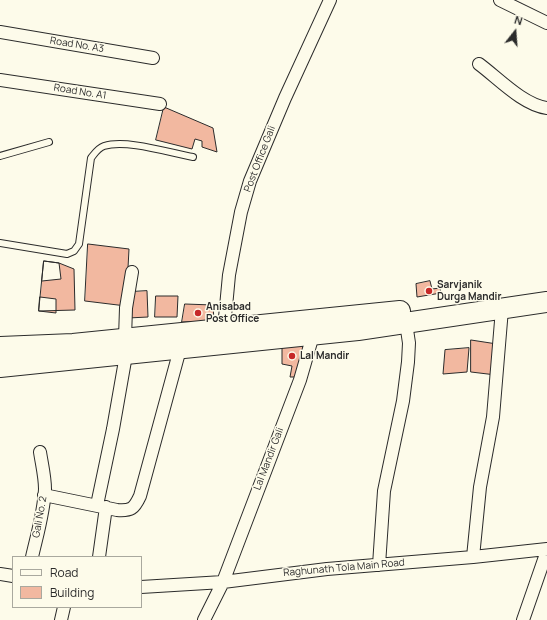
<!DOCTYPE html>
<html>
<head>
<meta charset="utf-8">
<style>
	body { margin:0 }
	#map { position:relative; width:547px; height:620px; overflow:hidden; background:#fdfbea; font-family:Manrope,sans-serif }
	canvas { display:block }
	.legend { position:absolute; left:12px; top:556px; width:130px; height:52px; box-sizing:border-box; background:#fdfbea; border:1px solid #a9a89e; margin:0; padding:5px 7px; list-style:none; font-size:12px; color:#2b2b2b }
	.legend li { display:flex; align-items:center; gap:8px; height:20px }
	.legend b { width:20px; border:1px solid #a9a89e }
	.north { position:absolute; left:495px; top:12px; width:40px; height:40px; -webkit-text-stroke:3px #fdfbea; paint-order:stroke; rotate:17deg; font-size:11px; font-weight:700; line-height:16px; text-align:center; color:#2b2b2b }
	.north::after { content:''; display:block; margin:auto; width:14px; height:18px; background:#2b2b2b; clip-path:polygon(50% 0,100% 100%,50% 72%,0 100%) }
</style>
</head>
<body>
<div id="map">
<canvas width="547" height="620"></canvas>
<ul class="legend">
<li><b style="height:5px;background:#fdfbea"></b>Road</li>
<li><b style="height:11px;background:#f2b8a0"></b>Building</li>
</ul>
<div class="north">N</div>
</div>
<script>
const ctx = document.querySelector('canvas').getContext('2d');
ctx.lineJoin = 'round';
function fillPath(path, color) { ctx.fillStyle = color; ctx.fill(path, 'evenodd'); }
function trace(path, color, width, dash) { ctx.strokeStyle = color; ctx.lineWidth = width; ctx.lineCap = dash ? 'butt' : 'round'; ctx.setLineDash(dash || []); ctx.stroke(path); }
function drawText(font, color, halo, rows, align = 'center') {
  ctx.font = font + ' Manrope,sans-serif'; ctx.lineWidth = 3; ctx.setLineDash([]); ctx.textBaseline = 'middle'; ctx.strokeStyle = halo; ctx.fillStyle = color; for (const [text, x, y, turn = 0] of rows) {
    ctx.save(); ctx.translate(x, y); ctx.rotate((+turn || 0) * Math.PI / 180); ctx.textAlign = isNaN(turn) ? turn : align; if (halo) ctx.strokeText(text, 0, 0); ctx.fillText(text, 0, 0); ctx.restore();
  }
}
const building = new Path2D(`
	M 164,107 L 213,128 L 217,152 L 202,147 L 202,141 L 195,139 L 192,149 L 156,140 Z
	M 88,244 L 129,249 L 126,306 L 85,301 Z
	M 44,261 L 59,263 L 74,269 L 75,310 L 39,311 Z
	M 44,261 L 59,263 L 61,279 L 42,281 Z
	M 430,281 L 432,289 L 440,288 L 441,293 L 417,297 L 416,284 Z
	M 147,291 L 148,317 L 128,318 L 130,292 Z
	M 156,296 L 178,296 L 177,317 L 155,317 Z
	M 40,297 L 56,299 L 56,313 L 39,311 Z
	M 185,304 L 213,305 L 214,321 L 182,322 Z
	M 471,340 L 497,344 L 496,375 L 471,372 Z
	M 303,346 L 298,377 L 290,377 L 292,366 L 282,364 L 282,348 Z
	M 469,348 L 467,372 L 443,374 L 445,350 Z`);
fillPath(building, '#f2b8a0');
trace(building, '#2b2b2b', 1);
const service = new Path2D(`
	M 0,156 L 49,142
	M 0,243 L 67,254 L 74,251 L 79,244 L 91,158 C 95,153 98,148 104,146 C 127,139 170,153 193,157`);
const minor = new Path2D(`
	M 500,0 L 547,23
	M 0,32 L 153,58
	M 479,64 C 498,78 523,105 547,108
	M 0,80 L 160,104
	M 224,328 L 229,275 L 241,212 L 250,181 L 285,98 L 330,0
	M 125,338 L 126,308 L 132,272
	M 44,495 L 117,510 C 131,511 134,509 140,496 L 180,349
	M 97,505 L 113,429 L 126,355
	M 32,557 C 37,535 44,512 45,489 C 45,477 42,465 40,452
	M 99,557 L 106,507
	M 473,557 L 480,487 L 493,417 L 502,309
	M 379,565 L 384,491 L 403,401 L 408,362 L 409,343 L 406,323
	M 0,574 L 13,576
	M 141,587 L 223,582 L 327,569 L 473,557 L 547,549
	M 61,620 L 64,607
	M 204,620 L 223,582 L 300,380 L 313,335
	M 523,620 L 547,551`);
const trunk = new Path2D(`
	M 0,347 L 73,344 L 400,311
	M 0,367 L 358,330 L 547,302`);
trace(service, '#2b2b2b', 8);
trace(minor, '#2b2b2b', 14);
trace(trunk, '#2b2b2b', 22);
trace(service, '#fdfbea', 6);
trace(minor, '#fdfbea', 12);
trace(trunk, '#fdfbea', 20);
for (const [x, y, r, color] of [
	[429,291,4,"#c62828"],
	[198,313,4,"#c62828"],
	[292,356,4,"#c62828"]
]) { const dot = new Path2D(); dot.arc(x, y, r, 0, 2 * Math.PI); ctx.fillStyle = color; ctx.fill(dot); trace(dot, '#fdfbea', 1.5); }
drawText('10px', '#2b2b2b', '#fdfbea', [
	["Road No. A3",77,45,9],
	["Road No. A1",80,92,9],
	["Post Office Gali",260,159,-69],
	["Lal Mandir Gali",269,459,-69],
	["Gali No. 2",40,517,-80],
	["Raghunath Tola Main Road",344,568,-5]
]);
drawText('bold 10px', '#2b2b2b', '#fdfbea', [
	["Sarvjanik",437,285],
	["Durga Mandir",437,297],
	["Anisabad",206,307],
	["Post Office",206,319],
	["Lal Mandir",300,356]
], 'left');
</script>
</body>
</html>
